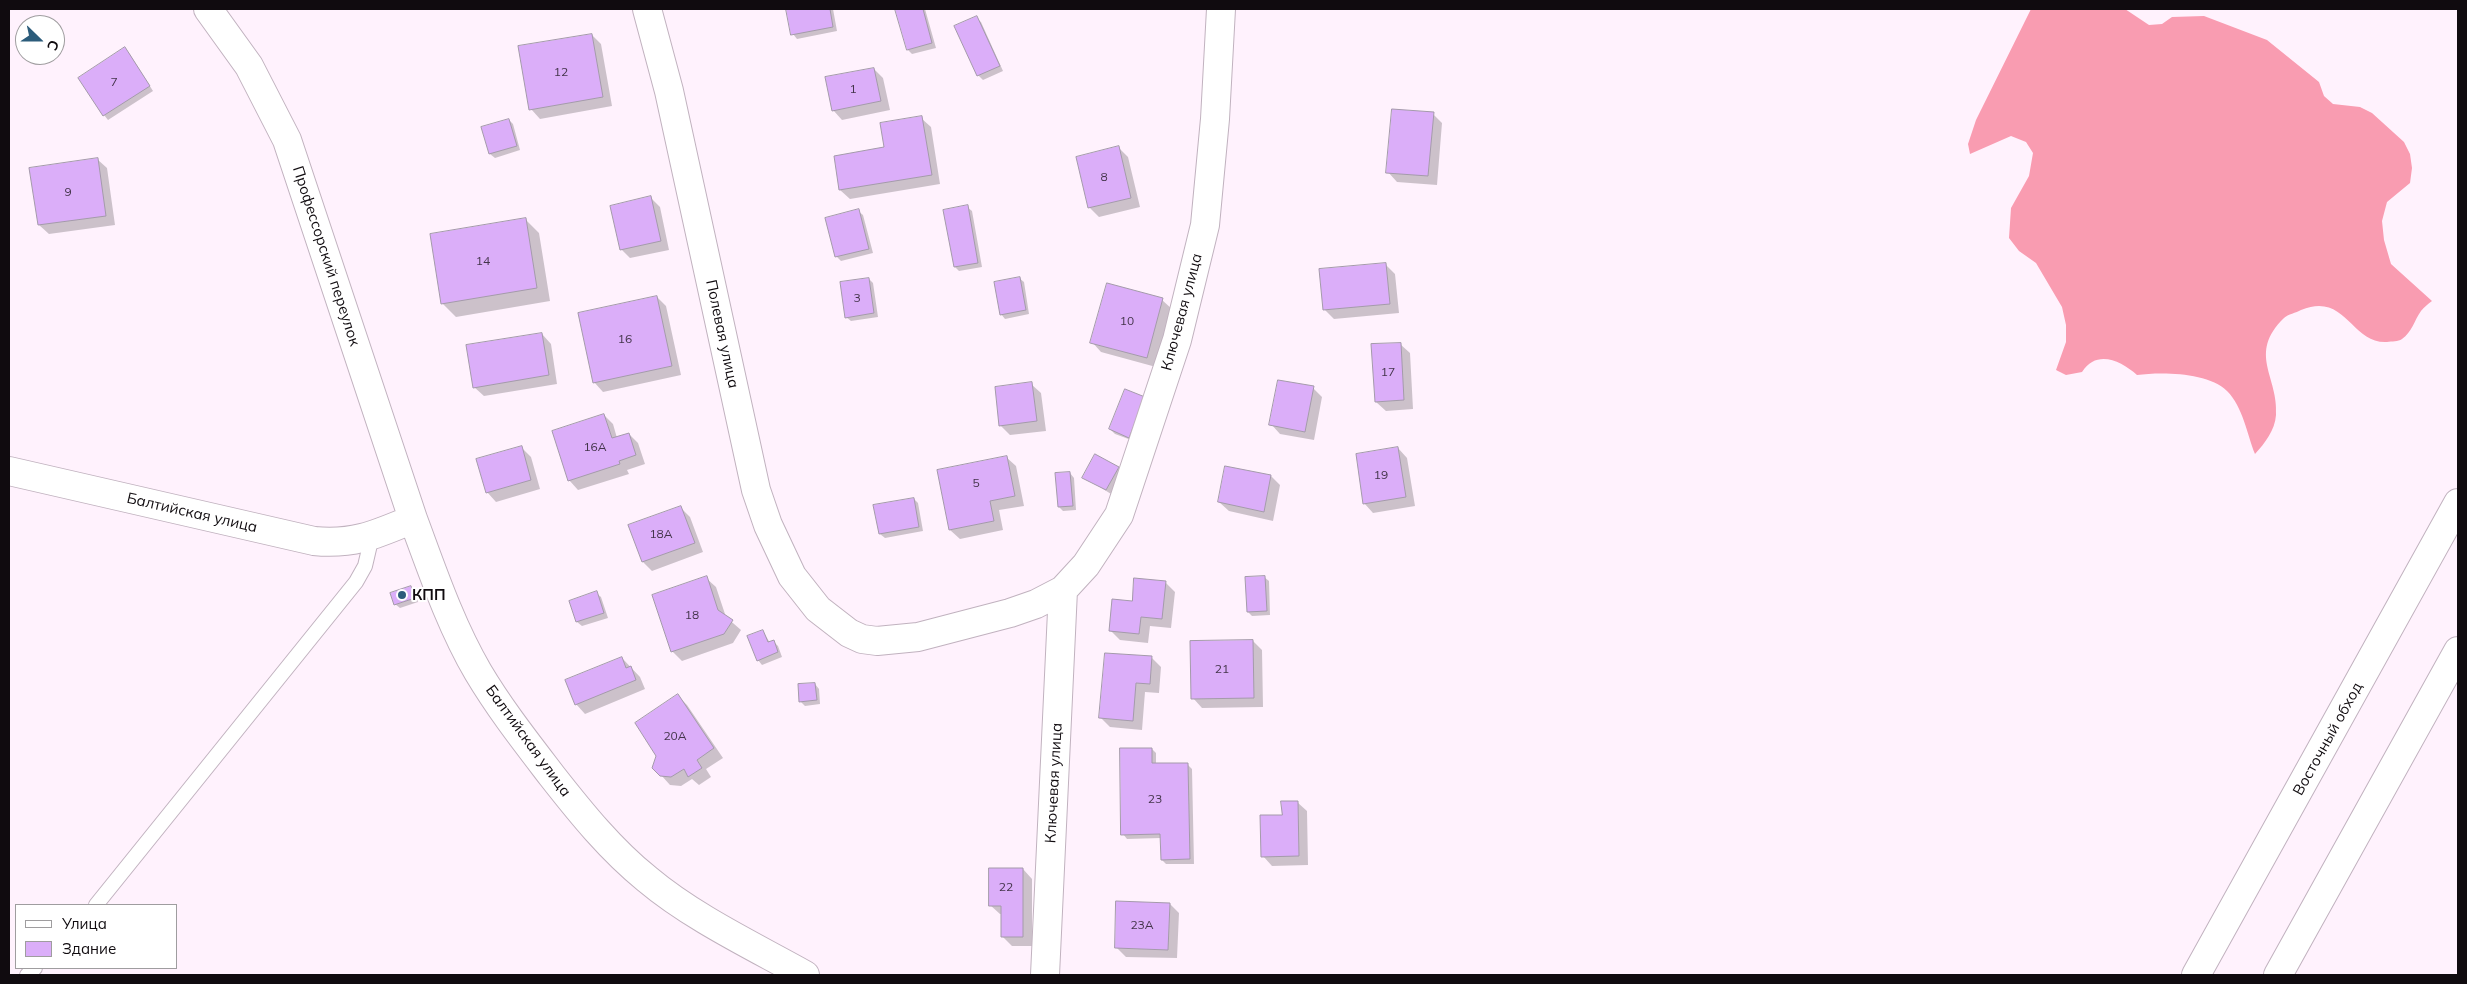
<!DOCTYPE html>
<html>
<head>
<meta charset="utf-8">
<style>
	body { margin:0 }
	#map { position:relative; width:2467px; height:984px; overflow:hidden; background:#fff2fd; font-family:Mulish,sans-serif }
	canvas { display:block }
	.frame { position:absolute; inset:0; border:10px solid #100b0f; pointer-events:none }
	.legend { position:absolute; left:15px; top:904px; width:162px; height:65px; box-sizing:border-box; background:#fff; border:1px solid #9f9d9f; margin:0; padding:6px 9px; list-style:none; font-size:15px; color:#100b0f }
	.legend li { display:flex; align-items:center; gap:10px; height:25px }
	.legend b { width:25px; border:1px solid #9f9d9f }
	.north { position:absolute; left:15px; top:15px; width:50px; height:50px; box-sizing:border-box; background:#fff; border:1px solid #9f9d9f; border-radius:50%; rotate:112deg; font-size:14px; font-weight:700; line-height:20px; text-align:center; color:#100b0f }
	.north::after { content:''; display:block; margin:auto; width:18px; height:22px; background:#2c5c7b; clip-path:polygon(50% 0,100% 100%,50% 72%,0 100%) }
</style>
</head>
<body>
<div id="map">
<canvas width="2467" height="984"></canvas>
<div class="frame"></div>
<ul class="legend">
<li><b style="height:6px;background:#fff"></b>Улица</li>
<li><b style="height:14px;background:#dbaef9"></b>Здание</li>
</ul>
<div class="north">С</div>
</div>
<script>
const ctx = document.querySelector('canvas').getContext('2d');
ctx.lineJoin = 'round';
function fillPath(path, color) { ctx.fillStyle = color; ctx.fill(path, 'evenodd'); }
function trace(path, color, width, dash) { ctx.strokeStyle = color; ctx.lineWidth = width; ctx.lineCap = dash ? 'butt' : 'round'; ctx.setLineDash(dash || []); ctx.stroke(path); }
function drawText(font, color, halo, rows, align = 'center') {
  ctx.font = font + ' Mulish,sans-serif'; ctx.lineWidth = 4; ctx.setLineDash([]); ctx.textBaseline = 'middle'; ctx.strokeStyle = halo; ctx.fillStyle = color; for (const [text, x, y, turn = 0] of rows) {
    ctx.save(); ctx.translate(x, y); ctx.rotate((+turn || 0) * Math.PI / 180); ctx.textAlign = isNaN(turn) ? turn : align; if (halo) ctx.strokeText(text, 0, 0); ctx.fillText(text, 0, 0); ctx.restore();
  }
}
fillPath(new Path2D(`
	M 2031,9 L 2125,9 L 2149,25 L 2162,24 L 2172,17 L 2204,16 L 2267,40 L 2319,82 L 2324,96 L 2333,104 L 2360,107 L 2372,113 L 2404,142 L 2410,154 L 2412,168 L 2410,183 L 2387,202 L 2382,221 L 2384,240 L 2391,264 L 2432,301 C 2428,304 2424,307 2421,311 C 2414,321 2412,332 2402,339 C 2398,342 2392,341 2387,342 C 2351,344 2346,291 2301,310 C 2296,313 2288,314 2284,318 C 2247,354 2279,377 2276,415 C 2275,430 2265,443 2255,454 C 2247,434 2243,407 2227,391 C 2208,372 2161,372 2137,375 C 2121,361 2097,349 2082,372 L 2066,375 L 2056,370 L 2066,342 L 2066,325 L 2062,307 L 2036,263 L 2019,251 L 2009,238 L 2011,208 L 2029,176 L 2033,153 L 2026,142 L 2011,136 L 1970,154 L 1968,144 L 1976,120 Z`), '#f99cb1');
fillPath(new Path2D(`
	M 787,9 L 833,9 L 837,31 L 797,39 L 793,34 Z
	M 896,9 L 925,9 L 936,48 L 912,54 L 908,50 Z
	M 976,18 L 981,22 L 1003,71 L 983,80 L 978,75 Z
	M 592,35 L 601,44 L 612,106 L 540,119 L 531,109 Z
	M 129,53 L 153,91 L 108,120 L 104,115 Z
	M 874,69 L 883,78 L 890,110 L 842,120 L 833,110 Z
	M 1433,114 L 1442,123 L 1437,185 L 1397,182 L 1388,172 Z
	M 921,118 L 931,127 L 940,184 L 850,199 L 840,190 Z
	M 509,120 L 513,124 L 520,150 L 495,158 L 490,154 L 482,128 Z
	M 1118,147 L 1128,157 L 1140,207 L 1099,217 L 1090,208 L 1078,157 Z
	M 97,159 L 107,168 L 115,225 L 49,234 L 39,225 Z
	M 651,198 L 660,207 L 669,250 L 630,258 L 621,249 Z
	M 967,207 L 972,211 L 982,267 L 959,271 L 955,267 Z
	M 858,211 L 863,215 L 873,253 L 841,261 L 837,257 L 827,219 Z
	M 526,220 L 539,233 L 550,301 L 456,317 L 442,303 Z
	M 1386,265 L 1395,274 L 1399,313 L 1334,319 L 1324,309 Z
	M 1019,278 L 1024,282 L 1029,314 L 1005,319 L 1001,314 Z
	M 869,279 L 873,283 L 878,317 L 851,321 L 846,317 Z
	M 657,297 L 666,306 L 681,375 L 603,392 L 594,382 Z
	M 1162,300 L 1172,309 L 1156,367 L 1101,352 L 1092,342 Z
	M 542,334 L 551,344 L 557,384 L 484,396 L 474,387 Z
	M 1400,344 L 1410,353 L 1413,409 L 1386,411 L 1376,402 Z
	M 1031,384 L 1041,393 L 1046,431 L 1010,435 L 1000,425 Z
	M 1313,388 L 1322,397 L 1314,440 L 1280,434 L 1271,424 Z
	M 1145,398 L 1134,441 L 1115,434 L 1110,429 Z
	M 604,415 L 613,424 L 617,438 L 629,434 L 638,443 L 645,464 L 627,470 L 629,474 L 578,490 L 569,480 Z
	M 521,447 L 531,457 L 540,489 L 496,502 L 487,492 Z
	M 1398,448 L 1407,458 L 1415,506 L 1373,513 L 1364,503 Z
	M 1006,457 L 1016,466 L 1024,506 L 999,510 L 1003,530 L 960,539 L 950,530 Z
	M 1119,468 L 1123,472 L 1111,494 L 1084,477 Z
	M 1070,473 L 1074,478 L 1076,510 L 1063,511 L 1059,507 Z
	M 1271,476 L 1280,485 L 1273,521 L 1229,511 L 1219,502 Z
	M 914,499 L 918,503 L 923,531 L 885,538 L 880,534 Z
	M 681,508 L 690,517 L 703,552 L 652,571 L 643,562 Z
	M 1264,577 L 1269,581 L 1270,615 L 1252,616 L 1248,612 Z
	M 706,578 L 716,587 L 726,617 L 741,630 L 733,643 L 682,661 L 672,651 Z
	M 1166,583 L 1175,592 L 1171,628 L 1150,626 L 1148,643 L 1120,640 L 1110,630 L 1133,602 Z
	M 411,587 L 415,592 L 418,602 L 400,608 L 395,604 Z
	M 596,593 L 601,597 L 608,618 L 582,626 L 577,622 L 571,601 Z
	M 763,631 L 770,643 L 773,641 L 778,646 L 782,657 L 762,665 L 758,660 Z
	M 1253,641 L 1262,650 L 1263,707 L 1202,708 L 1193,698 Z
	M 622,658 L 640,677 L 645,689 L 585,714 L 576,704 Z
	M 1152,658 L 1161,667 L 1159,693 L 1145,692 L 1142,730 L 1110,727 L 1101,718 Z
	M 815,684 L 819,689 L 820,704 L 805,706 L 800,701 Z
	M 678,696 L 687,705 L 723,758 L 706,769 L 711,777 L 699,785 L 692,779 L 681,786 L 670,785 L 661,775 L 658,755 Z
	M 1152,749 L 1156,753 L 1156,765 L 1187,764 L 1192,769 L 1194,864 L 1166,864 L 1162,860 L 1161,838 L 1127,839 L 1123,834 Z
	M 1297,802 L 1307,811 L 1308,865 L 1272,866 L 1263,856 Z
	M 1023,869 L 1032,879 L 1032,946 L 1012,946 L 1002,936 L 1003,914 L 1000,914 L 990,905 Z
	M 1170,904 L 1179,913 L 1177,958 L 1126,957 L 1116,947 Z`), '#0003');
const building = new Path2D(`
	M 786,9 L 830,9 L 833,27 L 791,35 Z
	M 895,9 L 923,9 L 932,43 L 907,50 Z
	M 977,16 L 1000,66 L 977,76 L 954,26 Z
	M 592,34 L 603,97 L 529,110 L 518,46 Z
	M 125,47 L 150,86 L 103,116 L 78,78 Z
	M 874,68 L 881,101 L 832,111 L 825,77 Z
	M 1392,109 L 1434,112 L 1428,176 L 1386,173 Z
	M 922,116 L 932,175 L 839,190 L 834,156 L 884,147 L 880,123 Z
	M 509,119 L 517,146 L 489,154 L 481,127 Z
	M 1119,146 L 1131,198 L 1088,208 L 1076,157 Z
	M 98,158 L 106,216 L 38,225 L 29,168 Z
	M 651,196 L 661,241 L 620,250 L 610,206 Z
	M 968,205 L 978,263 L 954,267 L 943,210 Z
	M 859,209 L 869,249 L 835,257 L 825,218 Z
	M 526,218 L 537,288 L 441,304 L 430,234 Z
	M 1386,263 L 1390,304 L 1323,310 L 1319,269 Z
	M 1020,277 L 1026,310 L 1000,315 L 994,282 Z
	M 869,278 L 874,313 L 845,318 L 840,282 Z
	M 1107,283 L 1163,298 L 1147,358 L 1090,343 Z
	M 657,296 L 672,366 L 593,383 L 578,313 Z
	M 542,333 L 549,375 L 473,388 L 466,345 Z
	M 1401,343 L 1404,400 L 1375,402 L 1371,344 Z
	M 1278,380 L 1314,386 L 1305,432 L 1269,425 Z
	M 1032,382 L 1037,421 L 999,426 L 995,387 Z
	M 1125,389 L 1145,397 L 1129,438 L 1109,429 Z
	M 604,414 L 612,438 L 629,433 L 636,455 L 619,461 L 620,464 L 568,481 L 552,431 Z
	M 522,446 L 531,480 L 486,493 L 476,459 Z
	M 1398,447 L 1406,497 L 1363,504 L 1356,454 Z
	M 1095,454 L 1119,467 L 1106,490 L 1082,478 Z
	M 1007,456 L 1015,496 L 990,501 L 994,521 L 949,530 L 937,470 Z
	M 1225,466 L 1271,475 L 1264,512 L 1218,502 Z
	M 1070,472 L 1073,506 L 1058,507 L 1055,473 Z
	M 914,498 L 919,527 L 879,534 L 873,505 Z
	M 681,506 L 695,543 L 642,562 L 628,525 Z
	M 707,576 L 718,610 L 733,620 L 724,634 L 671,652 L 652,595 Z
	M 1265,576 L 1267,611 L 1247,612 L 1245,577 Z
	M 1134,578 L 1166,581 L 1162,619 L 1141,617 L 1139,634 L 1109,631 L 1112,599 L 1132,601 Z
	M 411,586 L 415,598 L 394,605 L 390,593 Z
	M 597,591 L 604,613 L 576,622 L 569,601 Z
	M 763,630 L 768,642 L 774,640 L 778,652 L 757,661 L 747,636 Z
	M 1253,640 L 1254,698 L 1191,699 L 1190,641 Z
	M 1105,653 L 1152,656 L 1150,684 L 1136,683 L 1133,721 L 1099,718 Z
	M 622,657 L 626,668 L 631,666 L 636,680 L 575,705 L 565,680 Z
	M 815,683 L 817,700 L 799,702 L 798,684 Z
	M 678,694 L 714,748 L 697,760 L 702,768 L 688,777 L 684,769 L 671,777 L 660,776 L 652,768 L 656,756 L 635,723 Z
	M 1120,748 L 1152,748 L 1152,763 L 1188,763 L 1190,859 L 1161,860 L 1160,834 L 1121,835 Z
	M 1281,801 L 1298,801 L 1299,856 L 1261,857 L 1260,815 L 1282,815 Z
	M 989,868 L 1023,868 L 1023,937 L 1001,937 L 1001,906 L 989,906 Z
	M 1116,901 L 1170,903 L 1168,950 L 1115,948 Z`);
fillPath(building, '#dbaef9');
trace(building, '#a49aaa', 1);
const lane = new Path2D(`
	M 96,905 L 356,582 L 365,566 L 372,536
	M 27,975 L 35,968`);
const street = new Path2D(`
	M 208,9 L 249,66 L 287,140 L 413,519 C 432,570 450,624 478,672 C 500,709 526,742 552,776 C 581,813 611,850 647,879 C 692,917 753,946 805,975
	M 647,9 L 669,91 L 756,490 L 768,525 L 792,576 L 818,609 L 849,633 L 862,639 L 877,641 L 918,637 L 1010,613 L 1036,604 L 1063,590 L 1086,565 L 1119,515 L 1177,340 L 1205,225 L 1215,119 L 1221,9
	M 9,471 L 314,541 C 354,545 377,534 413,519
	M 1045,975 L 1063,590`);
const highway = new Path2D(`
	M 2196,975 L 2458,503
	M 2278,975 L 2458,651`);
trace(lane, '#c1b2bf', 16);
trace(street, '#c1b2bf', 30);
trace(highway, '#c1b2bf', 30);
trace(lane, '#fff', 14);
trace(street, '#fff', 28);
trace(highway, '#fff', 28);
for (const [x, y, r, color] of [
	[402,595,5,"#2c5c7b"]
]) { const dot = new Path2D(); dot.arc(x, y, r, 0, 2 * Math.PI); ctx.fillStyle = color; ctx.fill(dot); trace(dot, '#fff', 2); }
drawText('12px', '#43344a', null, [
	["12",561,72],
	["7",114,82],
	["1",853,89],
	["8",1104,177],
	["9",68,192],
	["14",483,261],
	["3",857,298],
	["10",1127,321],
	["16",625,339],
	["17",1388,372],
	["16А",595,447],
	["19",1381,475],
	["5",976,483],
	["18А",661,534],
	["18",692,615],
	["21",1222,669],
	["20А",675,736],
	["23",1155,799],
	["22",1006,887],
	["23А",1142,925]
]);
drawText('15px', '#100b0f', '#fff', [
	["Профессорский переулок",326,256,72],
	["Ключевая улица",1182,312,-75],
	["Полевая улица",722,334,78],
	["Балтийская улица",192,513,13],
	["Восточный обход",2328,739,-61],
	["Балтийская улица",528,741,54],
	["Ключевая улица",1054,783,-87]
]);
drawText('bold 15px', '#100b0f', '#fff', [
	["КПП",412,595]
], 'left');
</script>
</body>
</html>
